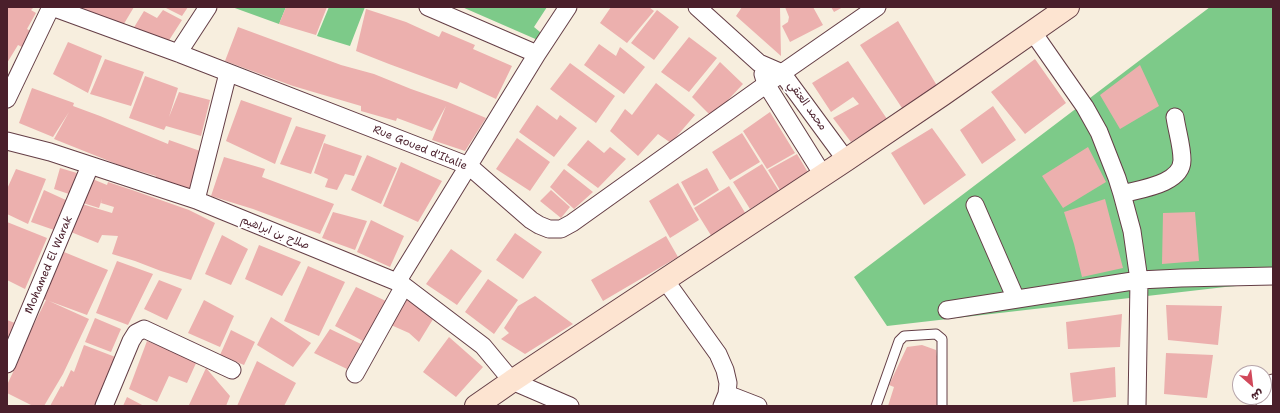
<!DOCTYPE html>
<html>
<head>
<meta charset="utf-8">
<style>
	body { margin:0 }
	#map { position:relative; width:1280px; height:413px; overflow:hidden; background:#f7eede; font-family:"Shantell Sans","Playpen Sans Arabic",sans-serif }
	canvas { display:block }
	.frame { position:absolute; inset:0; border:8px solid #4a1f2b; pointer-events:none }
	.north { position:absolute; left:1232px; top:365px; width:40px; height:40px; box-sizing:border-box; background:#fff; border:1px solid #b7a5aa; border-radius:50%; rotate:152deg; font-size:11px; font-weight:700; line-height:16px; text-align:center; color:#4a1f2b }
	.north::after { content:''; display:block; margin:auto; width:14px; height:18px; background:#d1495b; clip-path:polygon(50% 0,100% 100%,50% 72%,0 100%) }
</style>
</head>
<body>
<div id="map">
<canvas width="1280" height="413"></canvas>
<div class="frame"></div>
<div class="north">ش</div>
</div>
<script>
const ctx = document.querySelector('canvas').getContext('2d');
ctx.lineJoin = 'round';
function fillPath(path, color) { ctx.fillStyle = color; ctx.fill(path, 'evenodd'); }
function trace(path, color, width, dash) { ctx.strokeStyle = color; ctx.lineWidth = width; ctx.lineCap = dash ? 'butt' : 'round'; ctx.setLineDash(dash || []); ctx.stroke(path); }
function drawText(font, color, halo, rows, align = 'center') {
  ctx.font = font + ' "Shantell Sans","Playpen Sans Arabic",sans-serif'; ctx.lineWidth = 3.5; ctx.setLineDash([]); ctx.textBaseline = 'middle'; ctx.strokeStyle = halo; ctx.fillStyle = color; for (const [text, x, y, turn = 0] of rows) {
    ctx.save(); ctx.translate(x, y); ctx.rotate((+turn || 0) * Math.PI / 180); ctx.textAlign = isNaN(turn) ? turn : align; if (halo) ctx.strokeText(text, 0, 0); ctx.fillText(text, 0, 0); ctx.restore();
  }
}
fillPath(new Path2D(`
	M 232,7 L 286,7 L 279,24 Z
	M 329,7 L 365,7 L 350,46 L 317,36 Z
	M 462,7 L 547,7 L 534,27 L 546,37 L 540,41 Z
	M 1210,7 L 1273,7 L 1273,283 L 1225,287 L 887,326 L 854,277 Z`), '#7dca89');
fillPath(new Path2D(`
	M 7,7 L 34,7 L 31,10 L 36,13 L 27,29 L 32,32 L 22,47 L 18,45 L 7,63 Z
	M 84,7 L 134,7 L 122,27 L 83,9 Z
	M 164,7 L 188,7 L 182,16 Z
	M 286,7 L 327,7 L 316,35 L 279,24 Z
	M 611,7 L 649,7 L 654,11 L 627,43 L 600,23 Z
	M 742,7 L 780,7 L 781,56 L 736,16 Z
	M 785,7 L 813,7 L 823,25 L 790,42 L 782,26 L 788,22 L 789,17 Z
	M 831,7 L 843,7 L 834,12 Z
	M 366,9 L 406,22 L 439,37 L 442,31 L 475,45 L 473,49 L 512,66 L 496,99 L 460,82 L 457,89 L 389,64 L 356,51 Z
	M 163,10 L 182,20 L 166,45 L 133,29 L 144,11 L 157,18 Z
	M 657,10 L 679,27 L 654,60 L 631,43 Z
	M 898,21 L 939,89 L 904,111 L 860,45 Z
	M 238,27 L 341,65 L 374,74 L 411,89 L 448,102 L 486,118 L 465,151 L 432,140 L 446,106 L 432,131 L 397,118 L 396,121 L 361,111 L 361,106 L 293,86 L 225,61 Z
	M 689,37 L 717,58 L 689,92 L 661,72 Z
	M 68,42 L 102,56 L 88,93 L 53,74 Z
	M 599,44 L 616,56 L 620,47 L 645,67 L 624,94 L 584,65 Z
	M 105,59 L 144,72 L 131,106 L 90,94 Z
	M 1035,59 L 1066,103 L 1025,134 L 991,92 Z
	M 848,61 L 887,119 L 851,142 L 833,118 L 859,104 L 853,97 L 831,112 L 812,83 Z
	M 720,62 L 743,84 L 712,117 L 692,97 Z
	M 570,63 L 615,96 L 596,123 L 550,89 Z
	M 1140,65 L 1159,106 L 1120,129 L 1100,95 Z
	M 145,76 L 178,88 L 169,117 L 179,92 L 210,100 L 201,136 L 166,126 L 164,130 L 129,118 Z
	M 656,83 L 695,115 L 671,143 L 658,134 L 638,156 L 610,131 L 625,109 L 632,115 Z
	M 32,88 L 74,103 L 73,106 L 100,116 L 168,144 L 169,140 L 203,152 L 189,189 L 155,179 L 156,176 L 119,165 L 54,139 L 69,112 L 53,137 L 19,123 Z
	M 241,100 L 292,118 L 275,164 L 226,141 Z
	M 537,105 L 557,120 L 560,115 L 577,128 L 554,157 L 519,132 Z
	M 993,106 L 1016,140 L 982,164 L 960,130 Z
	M 770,112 L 795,153 L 767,169 L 743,131 Z
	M 296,126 L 326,135 L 311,174 L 280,164 Z
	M 932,128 L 966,175 L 924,205 L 891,153 Z
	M 742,133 L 760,162 L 730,180 L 712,152 Z
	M 517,138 L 550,162 L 530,191 L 496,169 Z
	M 588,140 L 604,153 L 610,147 L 626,159 L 598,188 L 567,165 Z
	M 324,143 L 362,156 L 354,176 L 345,174 L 337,190 L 325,187 L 328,179 L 314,173 Z
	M 1088,147 L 1106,182 L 1063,208 L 1042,176 Z
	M 797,154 L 809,174 L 780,190 L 768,170 Z
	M 367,155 L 397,168 L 381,204 L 351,190 Z
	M 224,157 L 265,169 L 262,177 L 334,204 L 320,234 L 253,209 L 211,196 Z
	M 401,162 L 442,181 L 418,222 L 383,206 Z
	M 762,164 L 779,191 L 750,209 L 733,182 Z
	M 60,168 L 77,173 L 69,194 L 54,189 Z
	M 707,168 L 719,190 L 694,206 L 681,182 Z
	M 16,169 L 46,179 L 28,224 L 7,214 L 7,189 Z
	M 564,169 L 593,192 L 574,209 L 550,187 Z
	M 90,178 L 107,185 L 108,182 L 135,191 L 189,210 L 215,223 L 191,280 L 161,271 L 135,261 L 112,254 L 118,236 L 102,235 L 98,243 L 71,232 L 82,204 L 112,213 L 114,207 L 101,203 L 102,199 L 99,208 L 80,202 Z
	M 678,183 L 699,220 L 670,238 L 649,201 Z
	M 729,186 L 747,216 L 712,237 L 694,208 Z
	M 44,190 L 68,201 L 57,231 L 31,222 Z
	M 551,190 L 570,207 L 561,218 L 540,201 Z
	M 1105,199 L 1123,268 L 1082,277 L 1074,244 L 1064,212 Z
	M 333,212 L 367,221 L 355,250 L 322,238 Z
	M 1195,212 L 1199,261 L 1162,264 L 1163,213 Z
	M 371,220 L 404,236 L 390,267 L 357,252 Z
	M 7,222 L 47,238 L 25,289 L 7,280 Z
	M 515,233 L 542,252 L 523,279 L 496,260 Z
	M 222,235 L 248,249 L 231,285 L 205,274 Z
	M 666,236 L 678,257 L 603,301 L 591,280 Z
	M 259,245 L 301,262 L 282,296 L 245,279 Z
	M 451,249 L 482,271 L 457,305 L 426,284 Z
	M 64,252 L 108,270 L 87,315 L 49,301 L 89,319 L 63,374 L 44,406 L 33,406 L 7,393 L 7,385 L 22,353 L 20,352 L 46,300 L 43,299 Z
	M 117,261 L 153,274 L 128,325 L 96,313 Z
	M 308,266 L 345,282 L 319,336 L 284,321 Z
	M 488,279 L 518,300 L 494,334 L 465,312 Z
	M 159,280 L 182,289 L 167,320 L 144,309 Z
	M 356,287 L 386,301 L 363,341 L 335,326 Z
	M 535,296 L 573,324 L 525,354 L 501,339 L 509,333 L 504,328 L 518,306 Z
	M 406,299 L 435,316 L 419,342 L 409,333 L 391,325 Z
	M 204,300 L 234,316 L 220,347 L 188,333 Z
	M 1166,305 L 1222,306 L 1218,345 L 1168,340 Z
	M 1122,314 L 1120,347 L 1068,349 L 1066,322 Z
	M 271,317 L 311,343 L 293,367 L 257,345 Z
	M 95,318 L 121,329 L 111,352 L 85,342 Z
	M 7,320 L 15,323 L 7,342 Z
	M 330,329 L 361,344 L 347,369 L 314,353 Z
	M 231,330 L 255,342 L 244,365 L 220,355 Z
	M 449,337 L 483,367 L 456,397 L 423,372 Z
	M 147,341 L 197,361 L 187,383 L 169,376 L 157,402 L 129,389 Z
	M 84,345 L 118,358 L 98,406 L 50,406 L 61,386 L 63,387 L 71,370 L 74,372 Z
	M 922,345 L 936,350 L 940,376 L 938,406 L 888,406 L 894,387 L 889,385 L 907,347 Z
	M 1166,353 L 1213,355 L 1207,398 L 1164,394 Z
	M 257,361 L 296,383 L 284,406 L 237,406 Z
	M 1115,367 L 1116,397 L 1073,402 L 1070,373 Z
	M 206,368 L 230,396 L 226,406 L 192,406 L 189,405 Z
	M 127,397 L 144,406 L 123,406 Z`), '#ecb0ae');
const lane = new Path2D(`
	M 876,406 L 899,341 L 904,336 L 936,334 L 942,339 L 942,406`);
const street = new Path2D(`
	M 52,7 L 178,53 L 469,166 L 531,220 L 539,225 L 549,229 L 561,229 L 572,223 L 782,73 L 877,7
	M 428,7 L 537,54
	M 697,7 L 759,63 L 782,73 L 846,160
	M 1032,31 L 1085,107 L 1099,132 L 1117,178 L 1122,194 L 1132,231 L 1139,280 L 1137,406
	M 178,53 L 208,7
	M 763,74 L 766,84 L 823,175
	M 7,99 L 51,7
	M 7,141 L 50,152 L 196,200 L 397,282 L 404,286 L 483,346 L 512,381 L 570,406
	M 1122,194 C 1140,189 1182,184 1182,160 C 1182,146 1177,131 1175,117
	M 196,200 L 228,73
	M 975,205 L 1016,299
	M 665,280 L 718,354 L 725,370 L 728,383 L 727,394 L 722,406
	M 397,282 L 537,54 L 568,7
	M 947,310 L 1139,280 L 1181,278 L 1273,276
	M 7,364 L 90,166
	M 355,374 L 404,286
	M 727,394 L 758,406
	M 104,406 L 131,341 L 136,333 L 144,329 L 232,370
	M 1265,406 L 1273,383`);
const secondary = new Path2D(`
	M 476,406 L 512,381 L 846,160 L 942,95 L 1068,7`);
trace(lane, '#643e46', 11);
trace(street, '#643e46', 19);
trace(secondary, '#643e46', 24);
trace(lane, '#fff', 9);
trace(street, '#fff', 17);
trace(secondary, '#fde4d1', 22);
drawText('11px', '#4a1f2b', '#fff', [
	["محمد العتقي",807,106,54],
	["Rue Goued d'Italie",420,148,22],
	["صلاح بن ابراهيم",275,233,22],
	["Mohamed El Warak",49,265,-67]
]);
</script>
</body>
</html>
